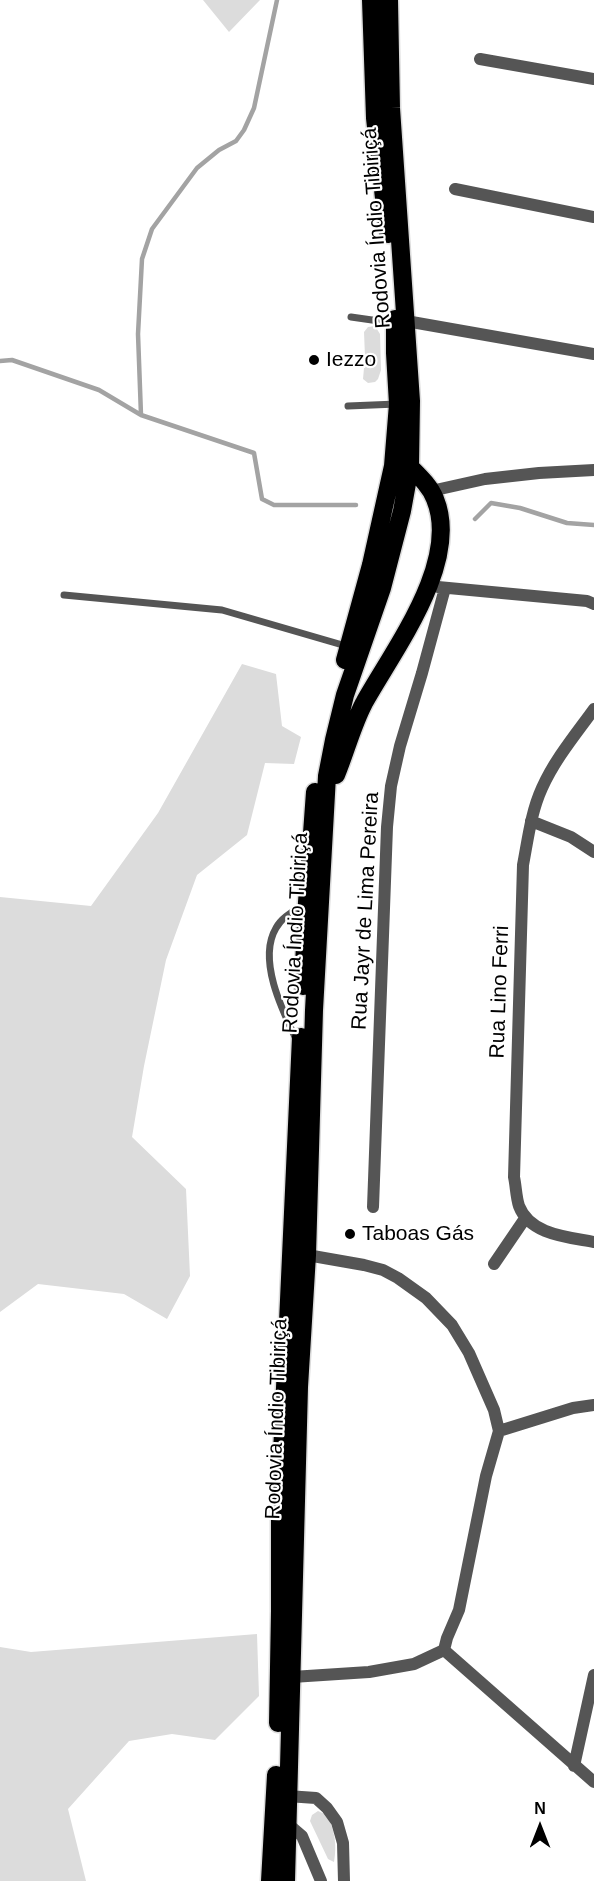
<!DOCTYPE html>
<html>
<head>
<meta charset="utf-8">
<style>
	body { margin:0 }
	#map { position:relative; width:594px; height:1881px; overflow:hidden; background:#fff; font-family:Arial,sans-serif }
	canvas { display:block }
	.north { position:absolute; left:510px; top:1797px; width:60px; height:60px; -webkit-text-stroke:4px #fff; paint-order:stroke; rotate:0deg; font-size:16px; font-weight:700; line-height:24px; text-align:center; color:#000 }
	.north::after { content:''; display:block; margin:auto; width:21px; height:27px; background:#000; clip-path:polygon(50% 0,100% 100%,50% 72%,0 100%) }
</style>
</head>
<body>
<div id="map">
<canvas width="594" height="1881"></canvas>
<div class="north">N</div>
</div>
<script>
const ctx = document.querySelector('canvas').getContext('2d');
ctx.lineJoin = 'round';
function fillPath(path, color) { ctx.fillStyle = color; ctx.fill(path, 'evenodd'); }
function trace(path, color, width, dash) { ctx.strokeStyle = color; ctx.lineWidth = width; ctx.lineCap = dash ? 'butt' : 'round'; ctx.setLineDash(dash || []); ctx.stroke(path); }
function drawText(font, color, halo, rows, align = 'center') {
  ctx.font = font + ' Arial,sans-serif'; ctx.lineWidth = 4.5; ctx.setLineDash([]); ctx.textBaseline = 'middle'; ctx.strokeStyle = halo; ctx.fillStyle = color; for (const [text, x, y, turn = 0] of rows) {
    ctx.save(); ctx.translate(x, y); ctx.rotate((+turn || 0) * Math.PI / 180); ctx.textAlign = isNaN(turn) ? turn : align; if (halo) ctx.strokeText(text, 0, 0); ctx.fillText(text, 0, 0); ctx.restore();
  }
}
fillPath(new Path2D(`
	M 203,0 L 260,0 L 229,32 Z
	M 375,326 L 380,334 L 381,370 L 378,379 L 375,382 L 368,383 L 363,379 L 365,357 L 364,332 L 368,327 Z
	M 242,664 L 276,674 L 282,726 L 301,737 L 294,764 L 265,763 L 247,835 L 197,875 L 166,960 L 144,1066 L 132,1137 L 186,1189 L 190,1276 L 167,1319 L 124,1294 L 38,1284 L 0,1312 L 0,897 L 91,906 L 158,813 Z
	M 257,1634 L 259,1696 L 215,1740 L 172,1734 L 129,1741 L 68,1809 L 86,1881 L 0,1881 L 0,1647 L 31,1652 Z
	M 318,1811 L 327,1815 C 335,1831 337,1845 334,1862 L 328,1859 L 310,1821 L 312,1815 Z`), '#dcdcdc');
trace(new Path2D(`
	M 0,361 L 12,360 L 99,390 L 141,415 L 254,453 L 262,499 L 274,505 L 356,505
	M 141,415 L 138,334 L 142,259 L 152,229 L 197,168 L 219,150 L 236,141 L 244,130 L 254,108 L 277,0
	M 475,519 L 491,503 L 520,508 L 567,523 L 594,525`), '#a3a3a3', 4.5);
const highway = new Path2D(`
	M 371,0 L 375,118 L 388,234
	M 345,660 L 371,565 L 393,466 L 398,404 L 395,353 L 395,319
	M 336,775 C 346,751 352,726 364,703 C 394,649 461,562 435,499 C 430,486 419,476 410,467
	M 303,986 L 307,902 L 315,792
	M 278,1723 L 280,1611 L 280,1497 L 301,1037
	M 270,1881 L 276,1775
	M 286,1881 L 299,1387 L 307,1255 L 314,1010 L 327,776 L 334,740 L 345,695 L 382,588 L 402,511 L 410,467 L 411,401 L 391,108 L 389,0`);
trace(highway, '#dbdbdb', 21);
trace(new Path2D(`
	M 351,317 L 393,323
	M 348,406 L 397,404
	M 64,595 L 222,610 L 346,646
	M 297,1041 C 283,1012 257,960 276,928 C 282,917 294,911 305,904`), '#555', 7);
trace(new Path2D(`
	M 480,59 L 594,79
	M 455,189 L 594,217
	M 406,321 L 594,354
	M 431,491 L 485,479 L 539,473 L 594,470
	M 438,587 L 587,601 L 594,604
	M 594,709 C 576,734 555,759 542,788 C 531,812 528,839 523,865 L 514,1177 C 516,1186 516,1197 519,1206 C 530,1235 568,1237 594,1242
	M 531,821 L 571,837 L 594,852
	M 373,1207 L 387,827 L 391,786 L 400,746 L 422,673 L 445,588
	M 494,1264 L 526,1217
	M 499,1431 L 573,1408 L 594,1405
	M 444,1650 L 594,1782
	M 292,1677 L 369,1672 L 414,1664 L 444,1650 L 447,1638 L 459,1610 L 486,1476 L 499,1431 L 494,1410 L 469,1353 L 452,1325 L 426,1298 L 398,1278 L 383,1270 L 364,1265 L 307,1255
	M 574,1766 L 594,1675
	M 287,1796 L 316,1798 L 327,1808 L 337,1822 L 343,1843 L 344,1881
	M 288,1824 L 302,1836 L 321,1881`), '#555', 12);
trace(highway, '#000', 18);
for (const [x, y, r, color] of [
	[314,360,6,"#000"],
	[350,1234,6,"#000"]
]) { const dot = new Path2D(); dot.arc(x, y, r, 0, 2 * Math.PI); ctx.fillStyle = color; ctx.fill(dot); trace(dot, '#fff', 2); }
drawText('21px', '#000', '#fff', [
	["Rodovia Índio Tibiriçá",377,228,-94],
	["Rua Jayr de Lima Pereira",366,911,-87],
	["Rodovia Índio Tibiriçá",296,933,-87],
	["Rua Lino Ferri",500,992,-88],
	["Rodovia Índio Tibiriçá",277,1419,-88]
]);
drawText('21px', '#000', '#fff', [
	["Iezzo",326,360],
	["Taboas Gás",362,1234]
], 'left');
</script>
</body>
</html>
